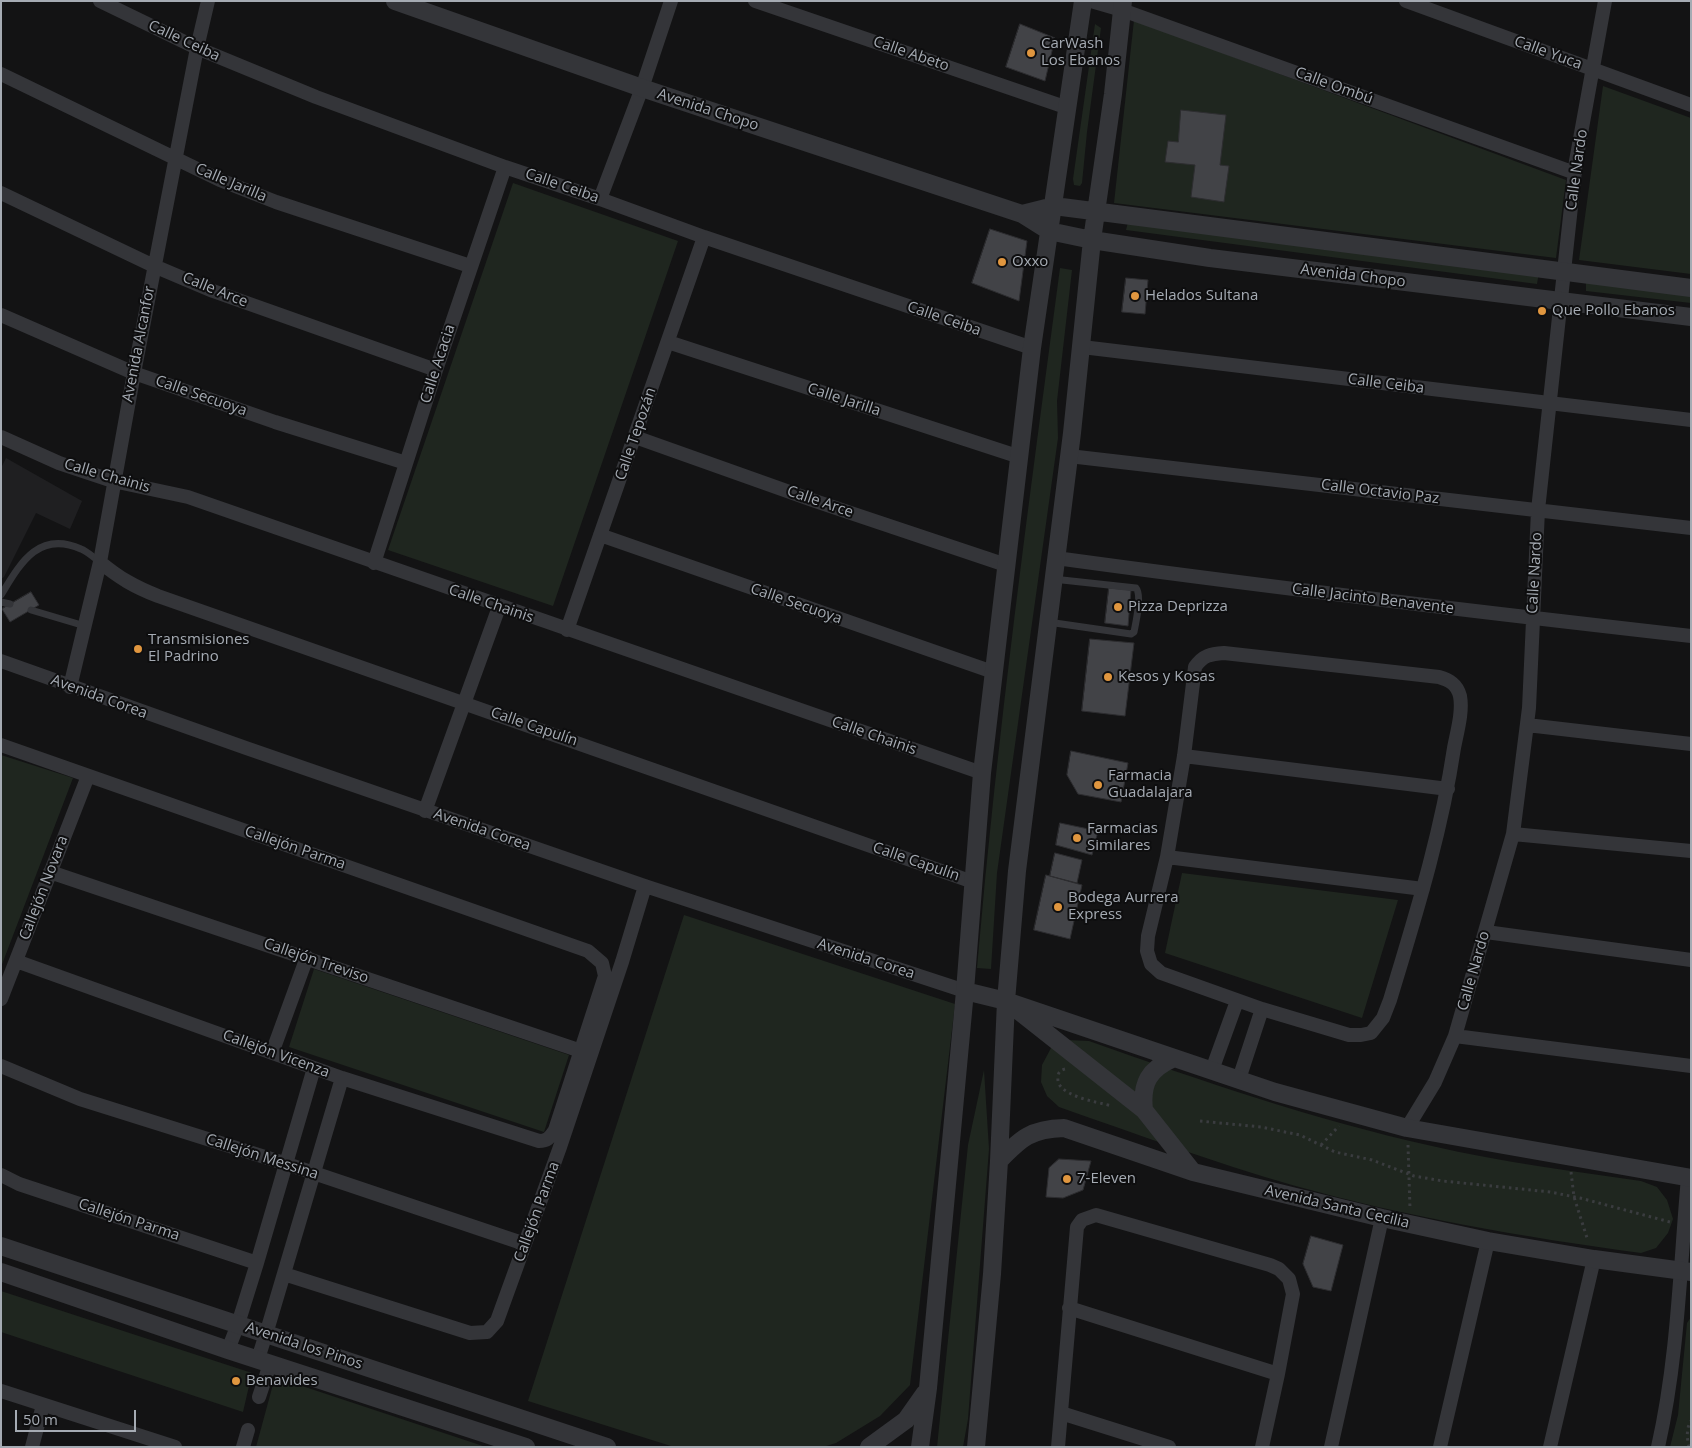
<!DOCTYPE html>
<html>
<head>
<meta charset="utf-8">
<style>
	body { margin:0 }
	#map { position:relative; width:1692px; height:1448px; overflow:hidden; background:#131314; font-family:"Open Sans",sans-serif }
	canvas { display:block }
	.frame { position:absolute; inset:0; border:2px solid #a5abb3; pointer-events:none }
	.scale { position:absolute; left:15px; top:1410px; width:121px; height:22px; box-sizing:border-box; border:2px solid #a5abb3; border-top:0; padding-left:6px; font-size:15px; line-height:18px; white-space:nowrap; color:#a5abb3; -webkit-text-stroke:4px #0e0e0f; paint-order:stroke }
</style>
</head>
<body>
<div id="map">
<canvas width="1692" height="1448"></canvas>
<div class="frame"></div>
<div class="scale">50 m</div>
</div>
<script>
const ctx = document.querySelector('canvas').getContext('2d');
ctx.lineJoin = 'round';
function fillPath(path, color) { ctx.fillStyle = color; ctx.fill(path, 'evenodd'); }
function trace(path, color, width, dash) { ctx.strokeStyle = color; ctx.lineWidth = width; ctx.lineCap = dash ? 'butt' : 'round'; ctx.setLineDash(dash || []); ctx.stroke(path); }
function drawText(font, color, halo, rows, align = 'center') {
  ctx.font = font + ' "Open Sans",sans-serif'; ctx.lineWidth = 4; ctx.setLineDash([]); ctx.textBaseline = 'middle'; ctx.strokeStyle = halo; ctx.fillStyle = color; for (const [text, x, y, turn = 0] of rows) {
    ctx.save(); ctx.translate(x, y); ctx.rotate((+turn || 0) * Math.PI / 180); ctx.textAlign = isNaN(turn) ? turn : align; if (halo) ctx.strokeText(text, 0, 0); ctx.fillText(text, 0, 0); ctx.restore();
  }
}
fillPath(new Path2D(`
	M 6,458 L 82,501 L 70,529 L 36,513 L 4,577 L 1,579 L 1,468 Z`), '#1f1f21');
fillPath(new Path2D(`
	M 1134,20 L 1566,180 L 1556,258 L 1114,203 Z
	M 1095,24 L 1101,28 L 1087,132 L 1082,183 L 1080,186 L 1074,185 L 1073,179 Z
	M 1603,86 L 1691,118 L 1691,274 L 1579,260 Z
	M 513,183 L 678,241 L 553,606 L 388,550 Z
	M 1128,222 L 1539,272 L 1537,284 L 1126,230 Z
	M 1060,268 L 1072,270 L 1057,401 L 1058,438 L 997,873 L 991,969 L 977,968 C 997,734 1029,501 1060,268 Z
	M 1586,279 L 1691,292 L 1691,303 L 1586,291 Z
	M 1,755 L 73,778 L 1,967 Z
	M 1182,873 L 1398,900 L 1362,1018 L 1165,953 Z
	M 684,915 L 955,1004 L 910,1385 L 880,1416 L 836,1443 L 823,1447 L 674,1447 L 528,1401 Z
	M 314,969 L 569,1055 L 544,1132 L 289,1047 Z
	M 1067,1040 L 1089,1041 C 1202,1081 1315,1120 1432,1146 C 1501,1162 1571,1171 1641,1181 L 1657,1187 L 1667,1200 L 1673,1219 L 1668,1233 L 1656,1248 L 1641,1253 C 1523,1237 1406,1217 1292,1185 C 1213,1162 1136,1134 1059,1107 L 1047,1096 L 1041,1082 L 1042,1065 L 1051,1048 Z
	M 984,1070 L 989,1149 L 968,1419 L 963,1447 L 937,1447 L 968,1145 Z
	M 1,1291 L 252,1373 L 243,1412 L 1,1332 Z
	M 1691,1317 L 1691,1447 L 1670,1447 L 1678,1415 L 1687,1323 Z
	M 275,1377 L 486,1447 L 256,1447 Z`), '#1f261f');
const building = new Path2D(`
	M 1020,24 L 1055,38 L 1045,81 L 1006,67 Z
	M 1181,110 L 1226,115 L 1220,165 L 1229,166 L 1224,202 L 1191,197 L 1195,165 L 1165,162 L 1168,141 L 1178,142 Z
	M 990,229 L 1027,241 L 1019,301 L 972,283 Z
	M 1126,278 L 1148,280 L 1145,314 L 1122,312 Z
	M 1109,588 L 1131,590 L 1128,626 L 1105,623 Z
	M 31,592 L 39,605 L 10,622 L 2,609 Z
	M 1090,639 L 1134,643 L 1125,716 L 1082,711 Z
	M 1071,751 L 1128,763 L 1121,802 L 1078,794 L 1067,775 Z
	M 1060,823 L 1098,831 L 1092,855 L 1056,845 Z
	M 1055,853 L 1082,860 L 1077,883 L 1050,876 Z
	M 1046,875 L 1082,885 L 1070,939 L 1034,930 Z
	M 1059,1159 L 1091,1161 L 1083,1190 L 1063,1198 L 1046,1197 L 1049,1168 Z
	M 1311,1236 L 1343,1245 L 1331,1291 L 1313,1287 L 1303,1264 Z`);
fillPath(building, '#424347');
trace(building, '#2d2d30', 1);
trace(new Path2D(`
	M 1065,1069 C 1061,1070 1058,1072 1058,1077 C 1055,1096 1098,1102 1112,1106
	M 1200,1121 L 1261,1127 L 1300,1135 L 1335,1152 L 1372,1160 L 1414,1176 L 1443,1181 L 1550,1192 L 1580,1198 L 1670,1222
	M 1321,1145 L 1339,1126
	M 1408,1145 L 1410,1209
	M 1571,1172 L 1574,1197 L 1588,1241
	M 1689,1447 C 1687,1439 1686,1428 1691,1421`), '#3a3c3f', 3, [2.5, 4]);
trace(new Path2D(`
	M 1,595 C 20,564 38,530 81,549 C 87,551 94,558 100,562
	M 1,602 L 10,604
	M 31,610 L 85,626
	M 1048,622 L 1131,634 L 1134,632 C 1136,622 1142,595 1136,588 L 1053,579`), '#343539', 7);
trace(new Path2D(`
	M 100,1 L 197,48 L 316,97 L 505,167 L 600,199 L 704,237 L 1032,348
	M 755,1 L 1068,108
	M 1091,1 L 1122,10 L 1575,173
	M 1406,1 L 1691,105
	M 1,74 L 220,180 L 276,202 L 470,266
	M 1,193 L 154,266 L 213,291 L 436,370
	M 600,199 L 642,88 L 671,1
	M 1,315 L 134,373 L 275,422 L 406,463
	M 668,342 L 1020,457
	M 1082,347 L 1691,420
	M 1,437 L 59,463 L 113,481 L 188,497 L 982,773
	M 635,437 L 815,501 L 1006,565
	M 1069,456 L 1691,528
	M 600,535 L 993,672
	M 1056,558 C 1267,587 1479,612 1691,636
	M 100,562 C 119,578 135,587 158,596 L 973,882
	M 374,563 L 436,370 L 505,167
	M 567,630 L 704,237
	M 1224,653 L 1439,677 C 1449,680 1457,684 1460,696 C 1463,712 1457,732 1454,748 C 1441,835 1415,917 1390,1000 L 1383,1018 L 1371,1033 L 1361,1035 L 1349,1035 L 1262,1009 L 1161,973 L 1151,964 L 1147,951 L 1148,936 L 1167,857 L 1184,756 L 1195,667 C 1203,655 1211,654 1224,653 Z
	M 1,661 L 246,748 L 645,886 L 965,991
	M 70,687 L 100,562 L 134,373 L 197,48 L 208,1
	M 1527,725 L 1691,744
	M 1,745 L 588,951 L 602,963 L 605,976 L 555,1130 C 550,1137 548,1141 539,1141 L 342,1078 L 16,961
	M 1184,756 L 1448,789
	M 425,811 L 499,607
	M 1513,834 L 1691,851
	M 1167,857 L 1423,889
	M 50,872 L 581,1051
	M 1486,932 L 1691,960
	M 1,999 L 88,776
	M 1455,1036 L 1691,1066
	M 272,1053 L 307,957
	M 1,1066 L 80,1099 L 287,1164 L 525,1244
	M 1212,1070 L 1237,1001
	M 1239,1079 L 1262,1009
	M 1407,1128 L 1435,1082 L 1455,1036 L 1513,834 L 1529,708 L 1538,510 L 1576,161 L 1605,1
	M 1,1175 L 19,1184 L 257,1263
	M 284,1274 L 470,1333 L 487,1332 L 497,1321 L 560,1147 L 622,962 L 645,886
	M 1069,1308 L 1278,1374
	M 228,1350 L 238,1324 L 257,1263 L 314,1068
	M 258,1359 L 269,1324 L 342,1078
	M 1,1391 L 175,1447
	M 259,1397 L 270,1364
	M 1061,1413 L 1169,1447
	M 32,1447 L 43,1405
	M 243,1447 L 248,1430
	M 1058,1447 L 1077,1227 L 1082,1220 L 1096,1215 L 1270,1265 L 1279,1269 L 1289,1279 L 1293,1294 L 1278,1374 L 1262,1447
	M 1331,1447 L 1382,1218
	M 1440,1447 L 1488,1241
	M 1550,1447 L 1594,1259
	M 1658,1447 C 1678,1359 1680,1267 1688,1177`), '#343539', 14);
trace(new Path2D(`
	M 395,1 L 642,88 L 1022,214 L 1049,231 L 1092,240 L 1210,258 L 1691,317
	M 1022,214 L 1054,206 L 1691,288
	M 965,991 L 1006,1001 L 1144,1110 L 1193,1172
	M 1006,1001 L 1275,1092 L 1407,1128 L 1691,1178
	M 1144,1110 C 1141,1083 1149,1069 1174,1058
	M 999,1161 C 1021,1138 1031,1129 1064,1128 L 1193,1172 L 1382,1218 L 1488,1241 L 1594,1259 L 1691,1272
	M 1,1246 L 607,1447
	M 1,1272 L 228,1350 L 526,1447
	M 869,1447 L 906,1420 L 925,1393
	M 920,1447 L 928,1388 L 965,991 L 982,773 L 1032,348 L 1083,1
	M 976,1447 L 992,1274 L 999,1161 L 1006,1001 L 1017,871 L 1072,433 L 1092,240 L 1113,94 L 1123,1`), '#343539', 18);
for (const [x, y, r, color] of [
	[1031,53,5,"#e0963f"],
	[1002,262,5,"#e0963f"],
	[1135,296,5,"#e0963f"],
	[1542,311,5,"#e0963f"],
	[1118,607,5,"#e0963f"],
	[138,649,5,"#e0963f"],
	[1108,677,5,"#e0963f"],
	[1098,785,5,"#e0963f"],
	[1077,838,5,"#e0963f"],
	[1058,907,5,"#e0963f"],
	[1067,1179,5,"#e0963f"],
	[236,1381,5,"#e0963f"]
]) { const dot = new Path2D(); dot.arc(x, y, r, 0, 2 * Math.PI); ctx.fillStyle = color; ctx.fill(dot); trace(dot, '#0e0e0f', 2); }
drawText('15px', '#a5abb3', '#0e0e0f', [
	["Calle Ceiba",184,41,25],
	["Calle Yuca",1548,53,20],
	["Calle Abeto",911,54,19],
	["Calle Ombú",1334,86,20],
	["Avenida Chopo",708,110,18],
	["Calle Nardo",1577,170,-82],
	["Calle Jarilla",231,183,23],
	["Calle Ceiba",562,186,19],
	["Avenida Chopo",1353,276,7],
	["Calle Arce",215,290,22],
	["Calle Ceiba",944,319,19],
	["Avenida Alcanfor",139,344,-79],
	["Calle Acacia",438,364,-72],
	["Calle Ceiba",1386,384,7],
	["Calle Secuoya",201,396,19],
	["Calle Jarilla",844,400,18],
	["Calle Tepozán",636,434,-71],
	["Calle Chainis",107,476,16],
	["Calle Octavio Paz",1380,492,7],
	["Calle Arce",820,502,19],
	["Calle Nardo",1535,573,-87],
	["Calle Jacinto Benavente",1373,599,7],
	["Calle Chainis",491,604,19],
	["Calle Secuoya",796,604,19],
	["Avenida Corea",99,697,20],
	["Calle Capulín",534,727,19],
	["Calle Chainis",874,736,19],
	["Avenida Corea",482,830,19],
	["Callejón Parma",295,848,19],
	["Calle Capulín",916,862,19],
	["Callejón Novara",44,888,-69],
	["Avenida Corea",866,959,18],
	["Callejón Treviso",316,961,19],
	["Calle Nardo",1474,971,-74],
	["Callejón Vicenza",276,1054,20],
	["Callejón Messina",262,1157,18],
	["Avenida Santa Cecilia",1337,1207,13],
	["Callejón Parma",537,1212,-70],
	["Callejón Parma",129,1220,18],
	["Avenida los Pinos",304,1346,18]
]);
drawText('15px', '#a5abb3', '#0e0e0f', [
	["CarWash",1041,44],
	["Los Ebanos",1041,61],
	["Oxxo",1012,262],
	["Helados Sultana",1145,296],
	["Que Pollo Ebanos",1552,311],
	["Pizza Deprizza",1128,607],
	["Transmisiones",148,640],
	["El Padrino",148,657],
	["Kesos y Kosas",1118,677],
	["Farmacia",1108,776],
	["Guadalajara",1108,793],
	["Farmacias",1087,829],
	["Similares",1087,846],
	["Bodega Aurrera",1068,898],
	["Express",1068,915],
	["7-Eleven",1077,1179],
	["Benavides",246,1381]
], 'left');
</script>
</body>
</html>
